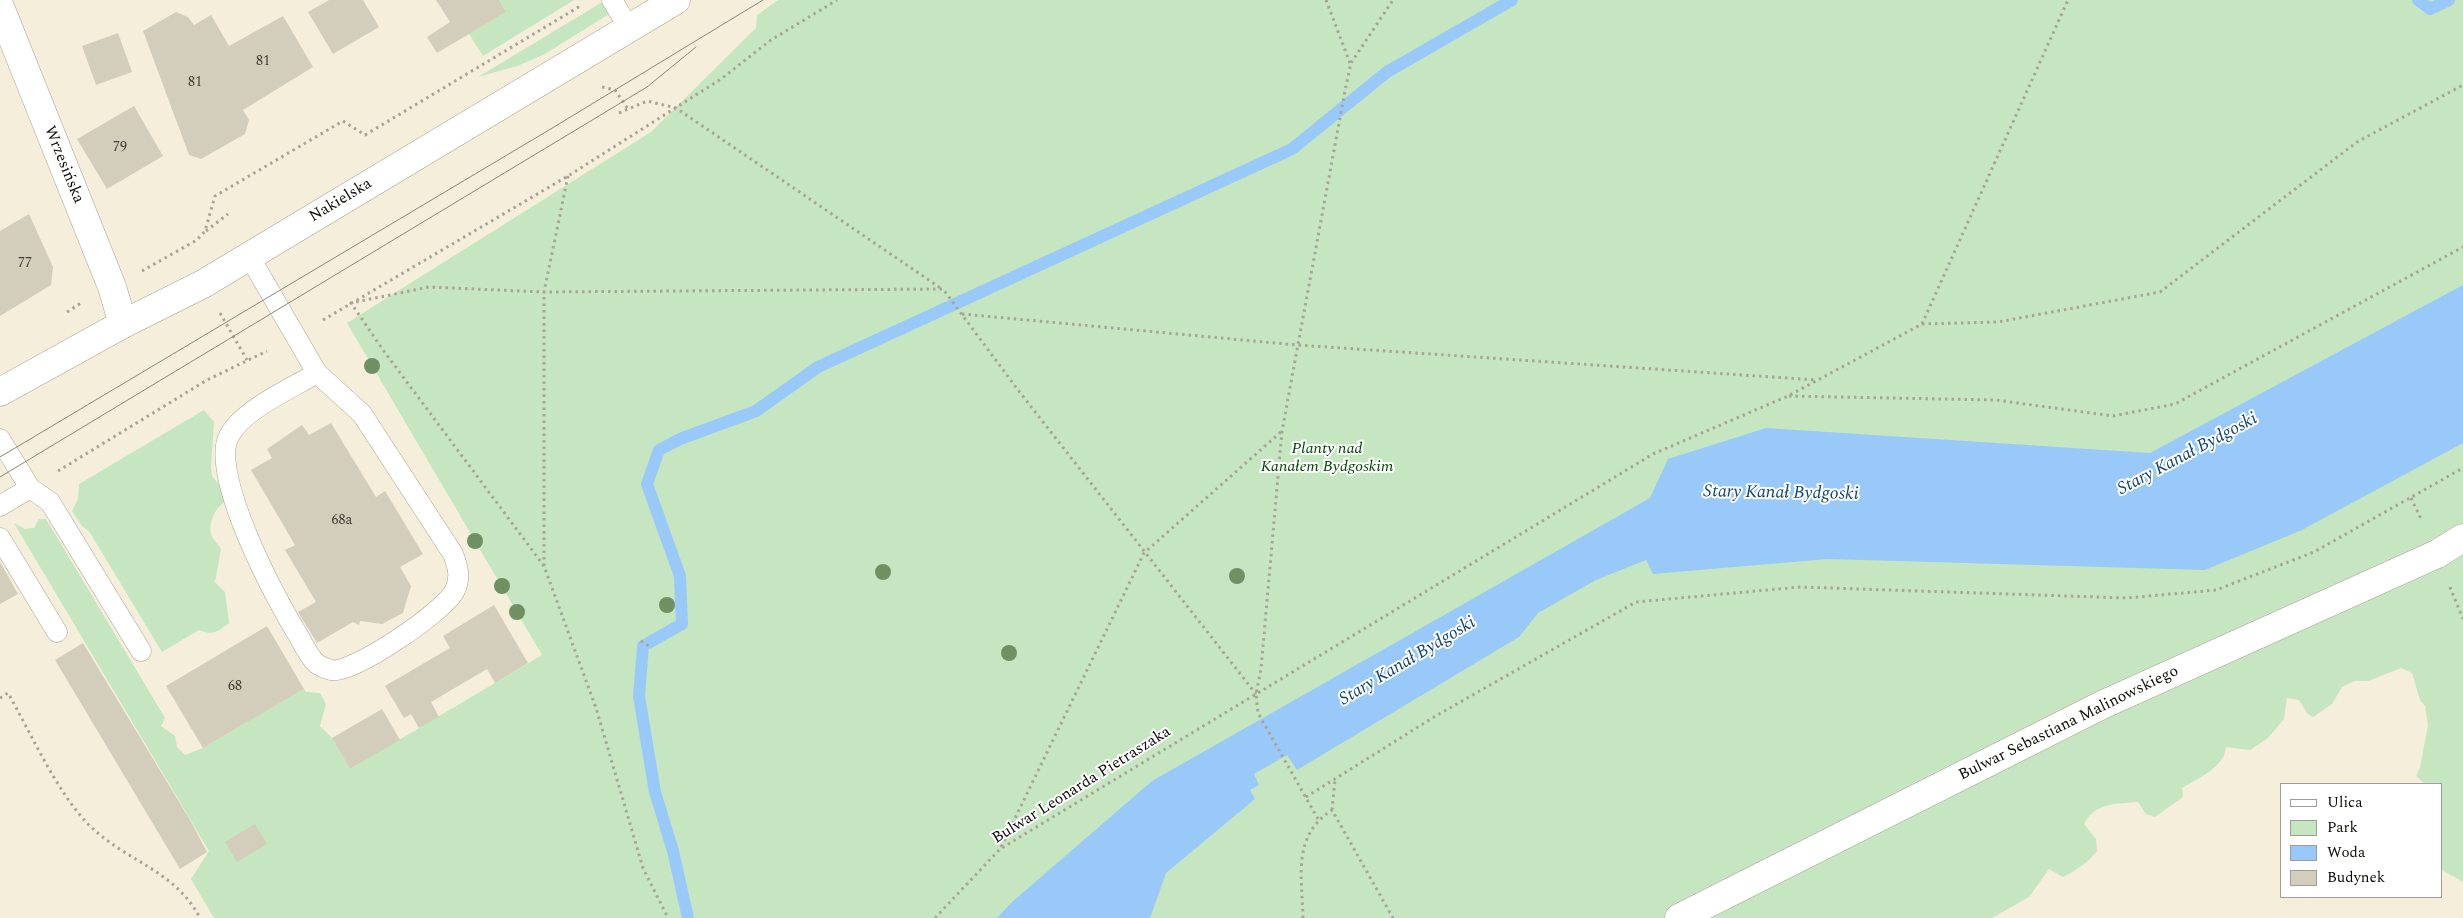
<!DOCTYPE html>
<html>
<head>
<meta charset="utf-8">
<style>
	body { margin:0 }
	#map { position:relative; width:2463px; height:918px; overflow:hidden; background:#f4eedb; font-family:Spectral,serif }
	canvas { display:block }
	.legend { position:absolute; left:2280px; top:783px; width:162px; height:115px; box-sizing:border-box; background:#fff; border:1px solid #9e9d9b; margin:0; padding:6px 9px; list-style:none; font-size:15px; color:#0d0b06 }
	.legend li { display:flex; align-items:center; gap:10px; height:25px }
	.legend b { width:25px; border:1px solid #9e9d9b }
</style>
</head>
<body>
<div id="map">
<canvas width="2463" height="918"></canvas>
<ul class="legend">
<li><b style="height:6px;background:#fff"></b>Ulica</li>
<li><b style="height:14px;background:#c5e6c1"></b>Park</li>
<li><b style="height:14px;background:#99c9f9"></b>Woda</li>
<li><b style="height:14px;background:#d3cebb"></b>Budynek</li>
</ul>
</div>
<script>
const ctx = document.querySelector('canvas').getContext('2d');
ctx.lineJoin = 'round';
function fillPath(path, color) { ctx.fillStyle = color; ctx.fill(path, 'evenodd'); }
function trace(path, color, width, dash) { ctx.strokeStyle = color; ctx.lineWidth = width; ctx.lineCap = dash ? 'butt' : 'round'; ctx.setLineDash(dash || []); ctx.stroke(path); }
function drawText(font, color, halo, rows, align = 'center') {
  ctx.font = font + ' Spectral,serif'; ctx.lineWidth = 4; ctx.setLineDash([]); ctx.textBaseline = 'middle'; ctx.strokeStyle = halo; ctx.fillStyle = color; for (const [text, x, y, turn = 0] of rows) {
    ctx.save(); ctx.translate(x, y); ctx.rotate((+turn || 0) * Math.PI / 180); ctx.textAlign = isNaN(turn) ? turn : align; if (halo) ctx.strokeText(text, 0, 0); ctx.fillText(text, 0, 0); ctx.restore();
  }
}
fillPath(new Path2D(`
	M 499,0 L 574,0 L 483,56 L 469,34 L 506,12 Z
	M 778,0 L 2463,0 L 2463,882 L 2442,870 L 2442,784 L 2425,784 L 2416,776 L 2420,768 L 2428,725 L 2425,706 L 2420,700 L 2412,673 L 2401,668 L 2368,681 L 2354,681 L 2342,687 L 2332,704 L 2313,717 L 2307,713 L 2299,700 L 2287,698 L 2284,719 L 2268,738 L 2250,750 L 2226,747 C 2225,767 2197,779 2182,788 L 2183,797 L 2155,817 L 2146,814 L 2138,802 C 2117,804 2095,802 2084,824 L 2096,839 L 2097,851 C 2087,863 2077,870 2063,877 L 2049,869 L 2029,897 L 1992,918 L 214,918 L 191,879 L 209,851 L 14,523 L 25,529 L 34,528 L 39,519 L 46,519 L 165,718 L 161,726 L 175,736 L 177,747 L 185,755 L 203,748 L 304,689 L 306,692 L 320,693 L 326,704 L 320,726 L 332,738 L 350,769 L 542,655 L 347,323 L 651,132 L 756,28 L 757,15 Z
	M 604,1 L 611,13 L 543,55 L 517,66 L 478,77 Z
	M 204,410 L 214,422 L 211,467 L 212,476 L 228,495 L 226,501 C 215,507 205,527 214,540 C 216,543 219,545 221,549 L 215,582 L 225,592 L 229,623 C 219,631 213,636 199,630 L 162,652 L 89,531 L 82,526 L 72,511 L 78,499 L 79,484 Z`), '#c5e6c1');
fillPath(new Path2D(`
	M 2463,285 L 2463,443 L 2302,530 L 2205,570 L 1828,559 L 1653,574 L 1646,560 L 1596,580 L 1538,613 L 1519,637 L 1297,770 L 1287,755 L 1254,774 L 1259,785 L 1250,790 L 1255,799 L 1166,873 L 1150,918 L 997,918 L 1011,903 L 1152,781 L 1650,498 L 1668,459 L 1766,428 L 2150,453 Z`), '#99c9f9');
trace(new Path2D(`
	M 2418,0 L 2430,9 L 2449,0
	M 688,918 L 673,851 L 655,792 L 639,696 L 643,646 L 682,624 L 680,576 L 647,484 L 659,450 L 680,439 L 756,411 L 818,367 L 1292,149 L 1387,72 L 1512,0`), '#99c9f9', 12);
fillPath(new Path2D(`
	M 329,0 L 363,0 L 379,27 L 333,54 L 308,12 Z
	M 436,0 L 499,0 L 506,12 L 437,53 L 427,37 L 450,22 Z
	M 176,12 L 188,17 L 194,25 L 211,15 L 229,46 L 283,16 L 313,67 L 243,110 L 249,120 L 245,134 L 201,159 L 189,155 L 143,31 Z
	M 118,33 L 132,72 L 96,85 L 82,46 Z
	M 134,106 L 163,156 L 107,189 L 77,139 Z
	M 29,214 L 53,267 L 51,285 L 0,316 L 0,231 Z
	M 331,423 L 376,497 L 385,491 L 423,554 L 400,567 L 411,586 L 403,613 L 382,624 L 360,621 L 359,625 L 353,622 L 317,643 L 298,612 L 316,602 L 285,550 L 295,545 L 251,470 L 272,458 L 267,449 L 302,425 L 309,435 Z
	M 0,562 L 18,594 L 0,604 Z
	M 494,605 L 528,663 L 495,683 L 487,669 L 431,702 L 439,717 L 419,728 L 411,714 L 404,718 L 385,686 L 450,648 L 443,636 Z
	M 267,626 L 304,689 L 203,748 L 166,686 Z
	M 83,643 L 190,820 L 207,852 L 180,869 L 55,660 Z
	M 382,709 L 400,740 L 350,769 L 332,738 Z
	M 255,824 L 267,844 L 237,862 L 225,842 Z`), '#d3cebb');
const service = new Path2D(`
	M 612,0 L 629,28
	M 249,256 L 317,373 L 362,414 L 453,554 C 458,567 461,577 455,590 C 447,610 350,676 331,670 C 327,669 320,666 317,664 C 309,657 303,644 298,635 C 276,600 209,474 229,436 C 242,410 292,388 317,373
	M 0,439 L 30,488 L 50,502 L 141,651
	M 0,506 L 30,488
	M 0,538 L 57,632`);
const pedestrian = new Path2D(`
	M 1679,918 L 2104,704 L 2437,554 L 2463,538`);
const minor = new Path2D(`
	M 0,7 L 112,287 L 123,324`);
const secondary = new Path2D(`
	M 0,392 L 123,324 L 203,284 L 676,0`);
trace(service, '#a9a492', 21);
trace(pedestrian, '#a9a492', 29);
trace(minor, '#a9a492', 29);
trace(secondary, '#a9a492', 29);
trace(new Path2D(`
	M 1326,0 L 1350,63
	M 602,87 L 615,90 L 628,109
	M 619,113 L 647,101 L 676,108 L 942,289
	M 568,176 L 544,292 L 544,566 L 596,708 L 643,868 L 668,918
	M 206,231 L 228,214
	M 142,271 L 197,240 L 205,231 L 215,196 L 343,121 L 365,135 L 582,5
	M 67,312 L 81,303
	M 220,313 L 247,360
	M 962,314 L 1297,345 L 1817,380
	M 323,320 L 568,176 L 721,79 L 771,40 L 837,0
	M 1922,324 L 2068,0
	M 1789,396 L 1996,400 L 2113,416 L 2175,404 L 2463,247
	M 58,471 L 207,380 L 267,351
	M 2411,498 L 2422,521
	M 544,566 L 383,350 L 351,303 L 429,287 L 544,292 L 943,289 L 1018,390 L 1256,694
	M 2450,587 L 2463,619
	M 641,641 L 652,648
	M 0,698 L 8,693 C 32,735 57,793 90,826 C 127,862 175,870 200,918
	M 1306,797 L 1434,717 L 1636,602 L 1800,587 L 2127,598 L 2216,590 L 2314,552 L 2463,468
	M 1332,810 L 1335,780
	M 1318,819 L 1258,713 L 1256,694 L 1261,669 L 1282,431 L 1345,91 L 1351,63 L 1393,0
	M 1001,847 L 1144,553 L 1282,431
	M 935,918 L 1000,849 L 1653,454 L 1788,396 L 1922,324 L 1998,322 L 2160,292 L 2357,142 L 2463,85
	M 1303,918 C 1302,876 1292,836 1332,810 L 1393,918`), '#a9a496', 3, [2.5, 4]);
trace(service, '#fff', 20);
trace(pedestrian, '#fff', 28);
trace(minor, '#fff', 28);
trace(secondary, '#fff', 28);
trace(new Path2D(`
	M 0,457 L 554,127 L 763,0
	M 0,477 L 647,87 L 696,47`), '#8b877a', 1);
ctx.fillStyle = '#6e9063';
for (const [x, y] of [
	[372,366],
	[475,541],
	[883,572],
	[1237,576],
	[502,586],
	[667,605],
	[517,612],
	[1009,653]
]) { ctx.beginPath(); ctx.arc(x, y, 8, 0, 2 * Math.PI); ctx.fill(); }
drawText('14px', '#3e3c33', null, [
	["81",263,62],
	["81",195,83],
	["79",120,148],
	["77",25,264],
	["68a",342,521],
	["68",235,687]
]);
drawText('16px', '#0d0b06', '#fff', [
	["Wrzesińska",63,165,68],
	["Nakielska",341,201,-31],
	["Bulwar Sebastiana Malinowskiego",2069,724,-26],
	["Bulwar Leonarda Pietraszaka",1082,786,-32]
]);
drawText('italic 16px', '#004300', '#fff', [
	["Planty nad",1327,450],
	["Kanałem Bydgoskim",1327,468]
]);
drawText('italic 18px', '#114571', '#fff', [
	["Stary Kanał Bydgoski",2188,455,-28],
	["Stary Kanał Bydgoski",1781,494,1],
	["Stary Kanał Bydgoski",1408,662,-31]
]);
</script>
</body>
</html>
